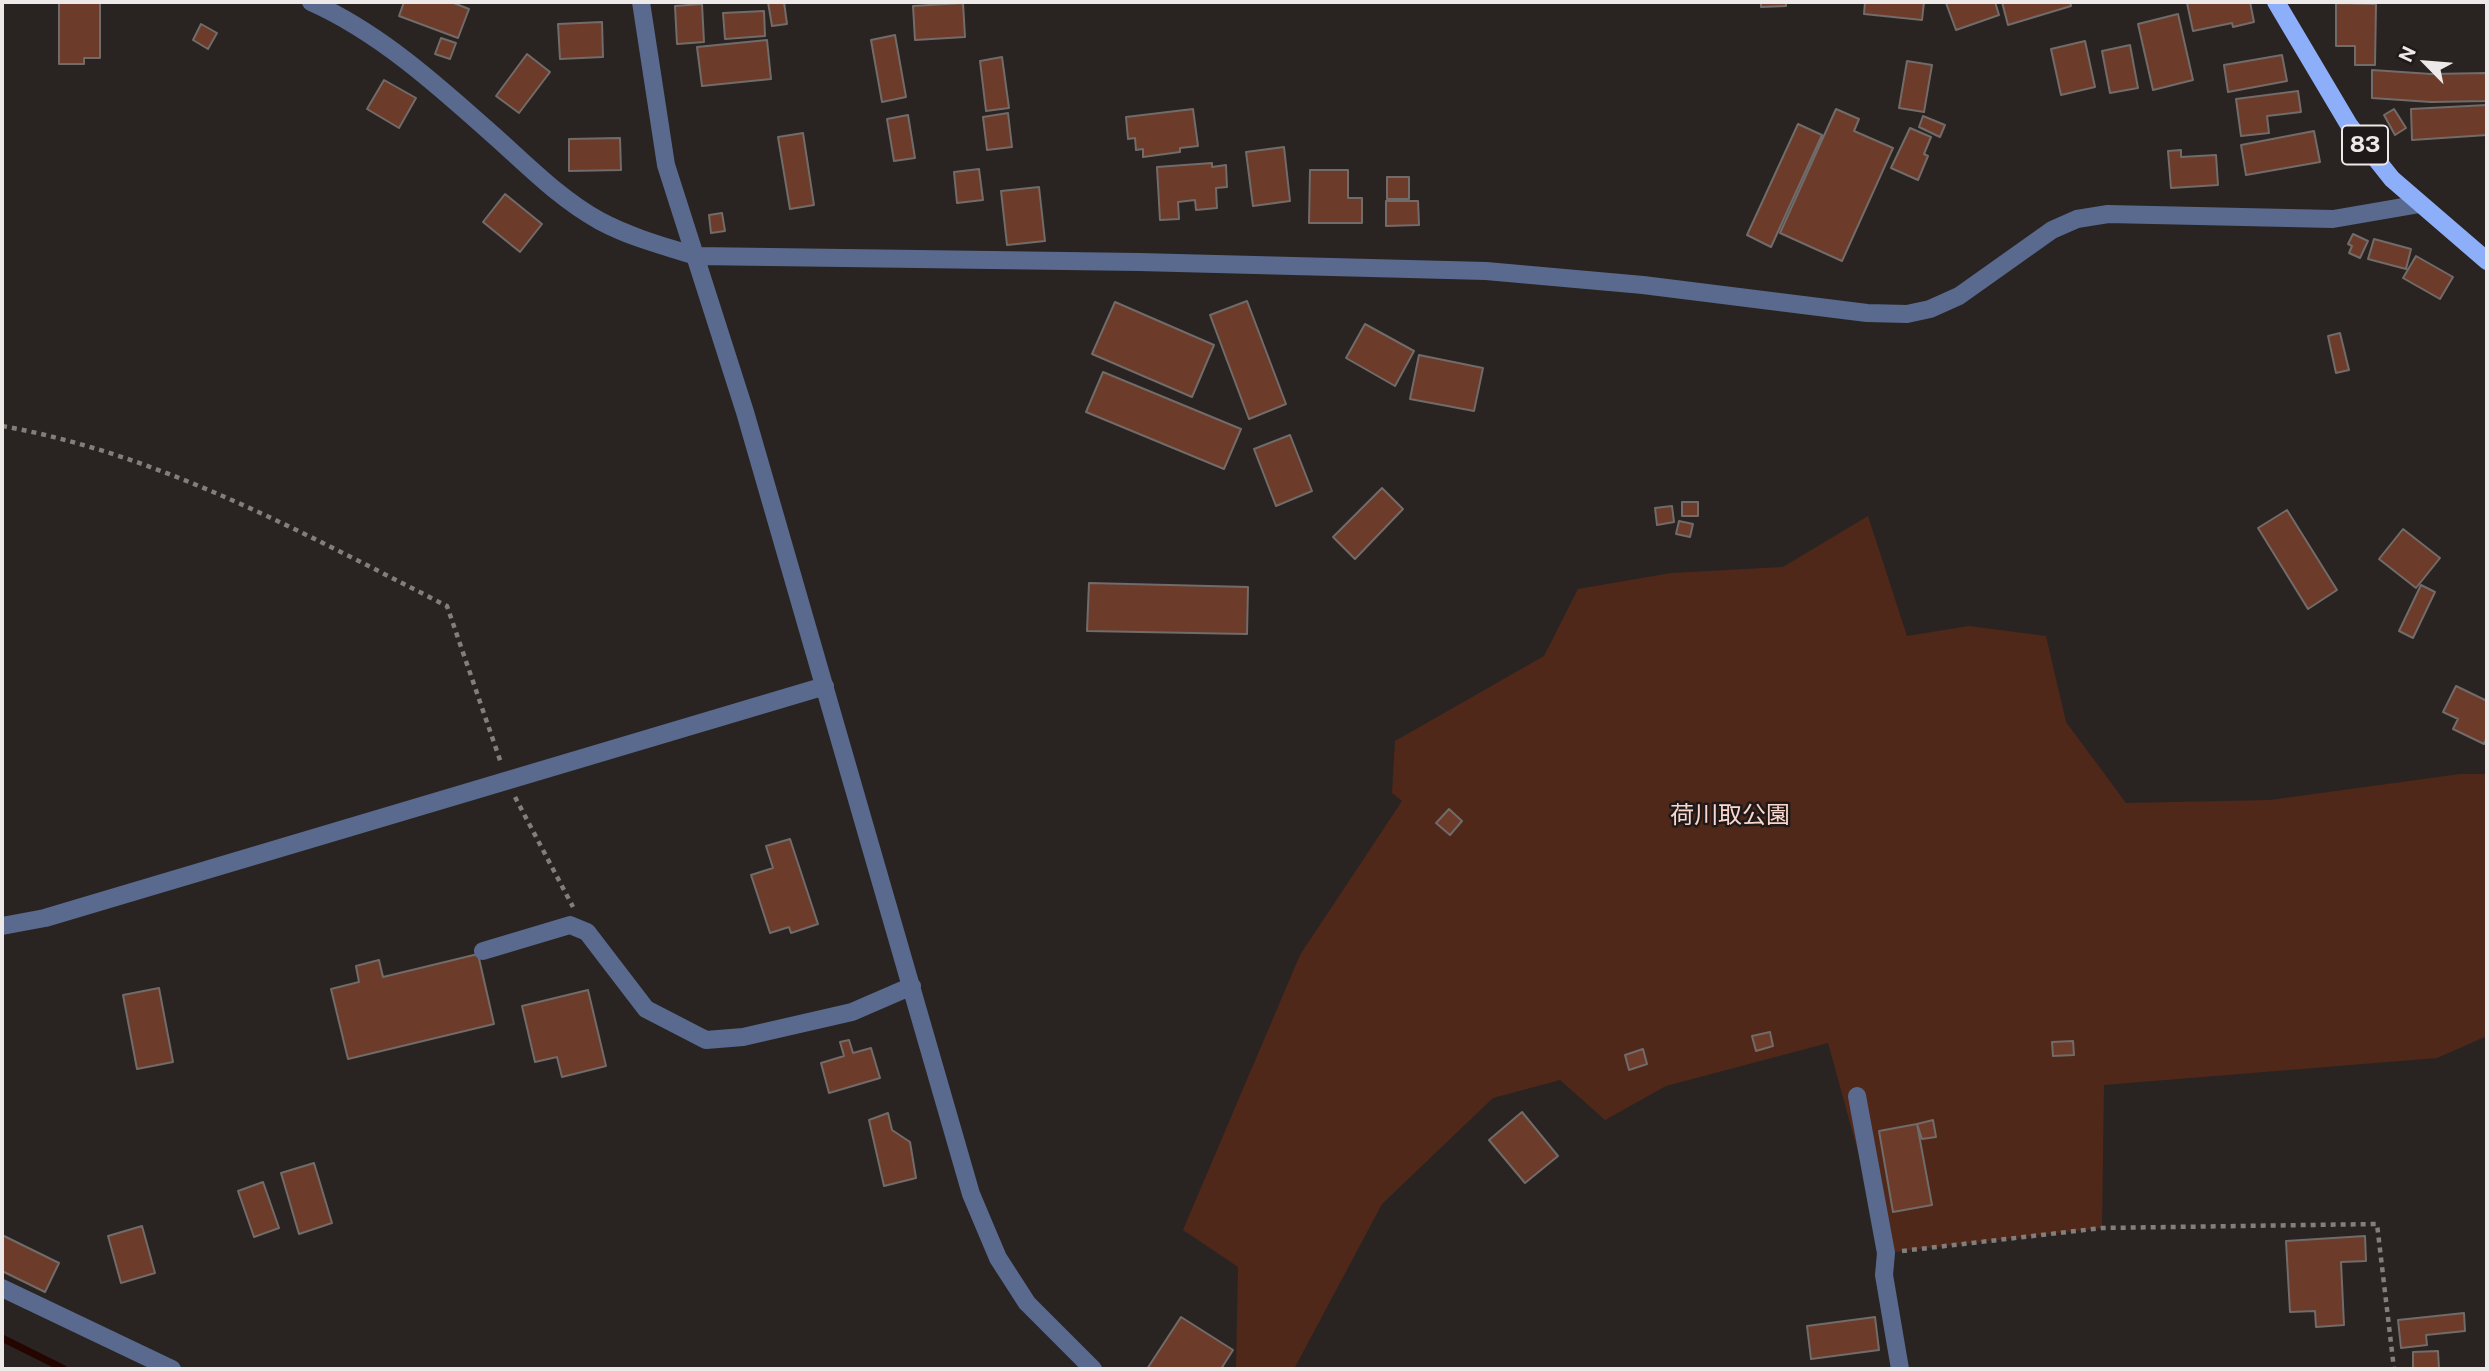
<!DOCTYPE html>
<html>
<head>
<meta charset="utf-8">
<style>
	body { margin:0 }
	#map { position:relative; width:2489px; height:1371px; overflow:hidden; background:#292422; font-family:"Public Sans",sans-serif }
	canvas { display:block }
	.frame { position:absolute; inset:0; border:4px solid #ede9e8; pointer-events:none }
	.north { position:absolute; left:2391px; top:28px; width:70px; height:70px; -webkit-text-stroke:5px #1f1a19; paint-order:stroke; rotate:295deg; font-size:19px; font-weight:700; line-height:28px; text-align:center; color:#ede9e8 }
	.north::after { content:''; display:block; margin:auto; width:24px; height:32px; background:#ede9e8; clip-path:polygon(50% 0,100% 100%,50% 72%,0 100%) }
</style>
</head>
<body>
<div id="map">
<canvas width="2489" height="1371"></canvas>
<div class="frame"></div>
<div class="north">N</div>
</div>
<script>
const ctx = document.querySelector('canvas').getContext('2d');
ctx.lineJoin = 'round';
function fillPath(path, color) { ctx.fillStyle = color; ctx.fill(path, 'evenodd'); }
function trace(path, color, width, dash) { ctx.strokeStyle = color; ctx.lineWidth = width; ctx.lineCap = dash ? 'butt' : 'round'; ctx.setLineDash(dash || []); ctx.stroke(path); }
function drawText(font, color, halo, rows, align = 'center') {
  ctx.font = font + ' "Public Sans","Noto Sans JP",sans-serif'; ctx.lineWidth = 5; ctx.setLineDash([]); ctx.textBaseline = 'middle'; ctx.strokeStyle = halo; ctx.fillStyle = color; for (const [text, x, y, turn = 0] of rows) {
    ctx.save(); ctx.translate(x, y); ctx.rotate((+turn || 0) * Math.PI / 180); ctx.textAlign = isNaN(turn) ? turn : align; if (halo) ctx.strokeText(text, 0, 0); ctx.fillText(text, 0, 0); ctx.restore();
  }
}
fillPath(new Path2D(`
	M 1868,516 L 1907,636 L 1969,626 L 2046,636 L 2066,722 L 2126,803 L 2270,800 L 2460,774 L 2487,774 L 2487,1036 L 2437,1058 L 2104,1085 L 2102,1228 L 1886,1253 L 1828,1043 L 1666,1086 L 1605,1120 L 1560,1080 L 1493,1098 L 1382,1204 L 1294,1369 L 1236,1369 L 1238,1267 L 1183,1230 L 1300,955 L 1402,801 L 1392,793 L 1395,741 L 1544,656 L 1578,589 L 1671,573 L 1783,567 Z`), '#4f281a');
trace(new Path2D(`
	M 2,1338 L 64,1369`), '#250500', 7);
const building = new Path2D(`
	M 59,2 L 100,2 L 100,58 L 84,58 L 84,64 L 59,64 Z
	M 404,2 L 451,2 L 469,9 L 458,38 L 399,16 Z
	M 768,2 L 784,2 L 787,24 L 772,26 Z
	M 1761,2 L 1786,2 L 1786,6 L 1761,7 Z
	M 1865,2 L 1924,2 L 1922,20 L 1864,14 Z
	M 1995,2 L 1999,15 L 1956,30 L 1946,3 Z
	M 2002,2 L 2070,2 L 2071,6 L 2008,25 Z
	M 2250,2 L 2254,22 L 2233,27 L 2232,23 L 2193,31 L 2187,3 Z
	M 963,3 L 965,37 L 915,40 L 913,6 Z
	M 2336,3 L 2376,4 L 2375,65 L 2355,65 L 2355,46 L 2336,46 Z
	M 702,4 L 704,42 L 677,44 L 675,6 Z
	M 764,11 L 765,36 L 725,39 L 723,13 Z
	M 2178,14 L 2193,80 L 2153,90 L 2138,24 Z
	M 602,22 L 603,57 L 560,59 L 558,24 Z
	M 201,24 L 217,33 L 208,49 L 193,40 Z
	M 895,35 L 906,97 L 882,102 L 871,40 Z
	M 441,38 L 456,43 L 450,59 L 435,54 Z
	M 767,40 L 771,79 L 702,86 L 697,47 Z
	M 2085,41 L 2095,87 L 2061,95 L 2051,49 Z
	M 2130,45 L 2138,88 L 2110,93 L 2102,51 Z
	M 527,54 L 550,72 L 519,113 L 496,96 Z
	M 2282,55 L 2287,81 L 2228,92 L 2224,65 Z
	M 1002,57 L 1009,108 L 986,111 L 980,61 Z
	M 1907,61 L 1932,65 L 1924,112 L 1899,108 Z
	M 2372,70 L 2431,74 L 2487,73 L 2487,101 L 2431,102 L 2372,98 Z
	M 384,80 L 416,98 L 399,128 L 367,109 Z
	M 2298,91 L 2301,112 L 2267,116 L 2269,133 L 2241,136 L 2236,99 Z
	M 2487,105 L 2487,135 L 2412,140 L 2411,109 Z
	M 1193,109 L 1198,146 L 1180,148 L 1180,152 L 1143,157 L 1143,149 L 1136,150 L 1135,138 L 1128,139 L 1126,117 Z
	M 1836,109 L 1859,119 L 1854,131 L 1893,148 L 1842,261 L 1780,233 Z
	M 2394,109 L 2406,128 L 2395,135 L 2384,115 Z
	M 1008,113 L 1012,147 L 987,150 L 983,117 Z
	M 908,115 L 915,158 L 894,161 L 887,119 Z
	M 1923,116 L 1945,125 L 1940,137 L 1919,127 Z
	M 1798,124 L 1822,135 L 1771,247 L 1747,235 Z
	M 1910,128 L 1931,137 L 1924,154 L 1928,156 L 1918,180 L 1891,168 Z
	M 2314,131 L 2320,162 L 2246,175 L 2241,145 Z
	M 803,133 L 814,205 L 790,209 L 778,137 Z
	M 620,138 L 621,170 L 569,171 L 569,139 Z
	M 1284,147 L 1290,201 L 1253,206 L 1246,152 Z
	M 2181,150 L 2181,157 L 2216,155 L 2218,185 L 2171,188 L 2168,151 Z
	M 1212,163 L 1212,167 L 1226,165 L 1227,187 L 1216,188 L 1217,208 L 1196,210 L 1195,200 L 1178,202 L 1179,219 L 1160,220 L 1157,167 Z
	M 979,169 L 983,200 L 957,203 L 954,172 Z
	M 1310,170 L 1348,170 L 1348,198 L 1362,198 L 1362,223 L 1309,223 Z
	M 1387,177 L 1409,177 L 1409,199 L 1387,199 Z
	M 1039,187 L 1045,241 L 1007,245 L 1001,191 Z
	M 505,194 L 542,224 L 520,252 L 483,222 Z
	M 1386,201 L 1418,201 L 1419,225 L 1386,226 Z
	M 722,213 L 725,231 L 711,233 L 709,215 Z
	M 2353,234 L 2368,241 L 2360,258 L 2349,253 L 2352,246 L 2348,244 Z
	M 2374,239 L 2411,249 L 2406,269 L 2368,259 Z
	M 2416,256 L 2453,277 L 2440,299 L 2403,278 Z
	M 1247,301 L 1286,404 L 1249,419 L 1210,315 Z
	M 1115,302 L 1214,345 L 1192,397 L 1092,354 Z
	M 1365,324 L 1414,351 L 1395,386 L 1346,358 Z
	M 2340,333 L 2349,370 L 2336,373 L 2328,336 Z
	M 1419,355 L 1483,368 L 1474,411 L 1410,399 Z
	M 1103,372 L 1241,429 L 1224,469 L 1086,412 Z
	M 1290,435 L 1312,491 L 1276,506 L 1254,449 Z
	M 1382,488 L 1403,509 L 1355,559 L 1333,537 Z
	M 1682,502 L 1698,502 L 1698,516 L 1682,516 Z
	M 1672,506 L 1674,522 L 1657,525 L 1655,508 Z
	M 2287,510 L 2337,590 L 2308,609 L 2258,528 Z
	M 1679,521 L 1693,524 L 1690,537 L 1676,534 Z
	M 2403,529 L 2440,558 L 2416,588 L 2379,559 Z
	M 1089,583 L 1248,587 L 1247,634 L 1087,631 Z
	M 2421,585 L 2435,592 L 2413,638 L 2399,631 Z
	M 2456,686 L 2487,701 L 2487,737 L 2484,744 L 2453,729 L 2458,719 L 2443,712 Z
	M 1449,809 L 1462,821 L 1450,835 L 1436,823 Z
	M 790,839 L 818,924 L 791,933 L 789,927 L 770,933 L 751,875 L 773,868 L 766,846 Z
	M 478,954 L 494,1024 L 348,1059 L 331,989 L 359,982 L 356,966 L 379,960 L 383,977 Z
	M 159,988 L 173,1062 L 137,1069 L 123,995 Z
	M 588,990 L 606,1066 L 562,1077 L 557,1057 L 535,1062 L 522,1006 Z
	M 1770,1032 L 1773,1046 L 1756,1051 L 1752,1036 Z
	M 849,1040 L 853,1053 L 871,1048 L 880,1078 L 829,1093 L 821,1063 L 844,1056 L 840,1042 Z
	M 2073,1041 L 2074,1055 L 2053,1056 L 2052,1042 Z
	M 1643,1049 L 1647,1064 L 1629,1070 L 1625,1055 Z
	M 1522,1112 L 1558,1156 L 1525,1183 L 1489,1140 Z
	M 888,1113 L 892,1130 L 910,1142 L 916,1178 L 884,1186 L 869,1120 Z
	M 1933,1120 L 1936,1137 L 1922,1139 L 1917,1124 Z
	M 1917,1124 L 1932,1205 L 1893,1212 L 1879,1131 Z
	M 314,1163 L 332,1223 L 299,1234 L 281,1173 Z
	M 263,1182 L 279,1228 L 254,1237 L 238,1191 Z
	M 142,1226 L 155,1273 L 121,1283 L 108,1236 Z
	M 2,1235 L 59,1263 L 45,1292 L 2,1271 Z
	M 2365,1236 L 2366,1261 L 2341,1262 L 2344,1325 L 2316,1327 L 2315,1311 L 2290,1312 L 2286,1241 Z
	M 2464,1313 L 2465,1331 L 2426,1335 L 2427,1345 L 2401,1348 L 2398,1320 Z
	M 1181,1317 L 1233,1350 L 1221,1369 L 1147,1369 Z
	M 1875,1317 L 1879,1350 L 1811,1359 L 1807,1326 Z
	M 2438,1351 L 2439,1369 L 2413,1369 L 2413,1352 Z`);
fillPath(building, '#6c3b2a');
trace(building, '#716b69', 2);
trace(new Path2D(`
	M 2,426 C 160,454 305,534 447,606 L 501,763
	M 515,797 L 573,907
	M 1902,1251 L 2102,1228 L 2377,1224 L 2394,1369`), '#827e7c', 4.5, [5, 5]);
trace(new Path2D(`
	M 311,2 C 381,33 443,90 500,141 C 532,170 562,200 600,221 C 630,237 663,246 696,256 L 1139,262 L 1486,271 L 1643,285 L 1867,313 L 1907,314 L 1930,309 L 1959,296 L 2052,230 L 2077,219 L 2108,214 L 2333,219 L 2420,204
	M 641,2 L 666,165 L 745,412 L 971,1194 L 998,1258 L 1027,1303 L 1093,1369
	M 2,926 L 45,918 L 825,686
	M 483,951 L 570,925 L 587,932 L 646,1009 L 706,1040 L 743,1037 L 852,1012 L 912,986
	M 1857,1096 L 1886,1253 L 1884,1275 L 1900,1369
	M 2,1288 L 172,1369`), '#596a8e', 18);
trace(new Path2D(`
	M 2276,2 L 2349,125 L 2392,179 L 2487,261`), '#8daff9', 18);
for (const [x, y, w] of [
	[2365,145,46]
]) { const box = new Path2D(); box.roundRect(x - w / 2, y - 19.5, w, 39, 5); ctx.fillStyle = '#1f1a19'; ctx.fill(box); trace(box, '#ede9e8', 2); }
drawText('bold 23px', '#ede9e8', null, [
	["83",2365,145]
]);
drawText('24px', '#fad7cc', '#1f1a19', [
	["荷川取公園",1730,816]
]);
</script>
</body>
</html>
